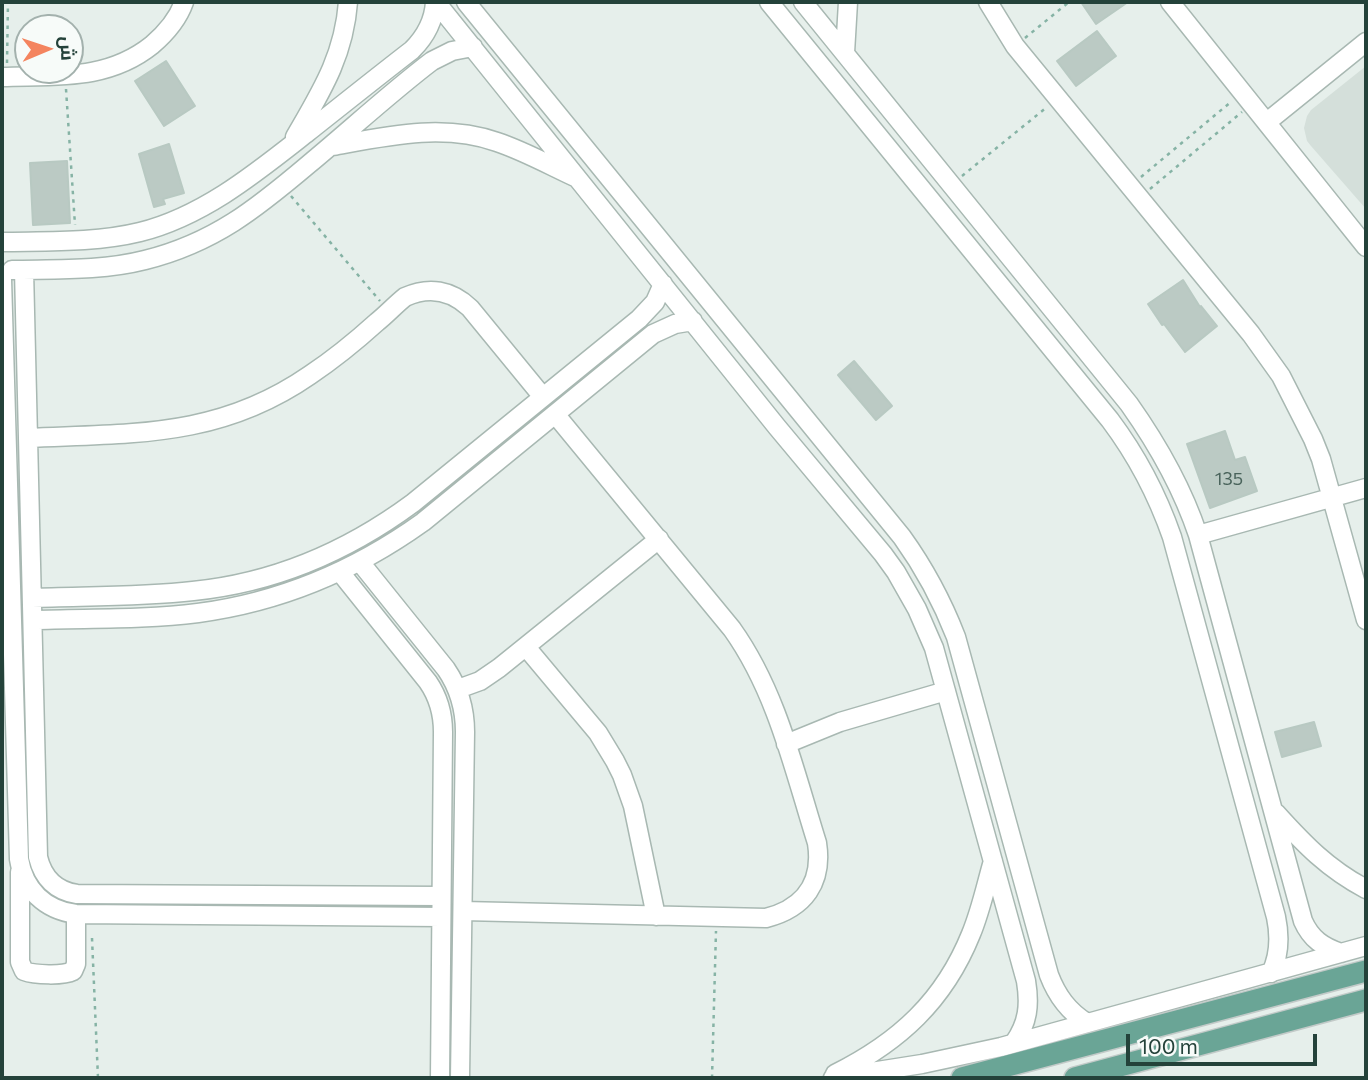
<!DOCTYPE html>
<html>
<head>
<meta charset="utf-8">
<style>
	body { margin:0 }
	#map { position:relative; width:1368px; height:1080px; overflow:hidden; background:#e6efeb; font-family:Commissioner,Cairo,sans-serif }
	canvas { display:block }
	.frame { position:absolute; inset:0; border:4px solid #24423a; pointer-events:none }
	.north { position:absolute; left:14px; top:14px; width:70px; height:70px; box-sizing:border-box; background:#f7fbf9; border:2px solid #a3b1ad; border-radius:50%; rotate:88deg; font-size:19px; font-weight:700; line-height:28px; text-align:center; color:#24423a }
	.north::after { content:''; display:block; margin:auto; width:24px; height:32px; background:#f4845f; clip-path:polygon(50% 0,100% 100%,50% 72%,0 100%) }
	.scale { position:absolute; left:1126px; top:1034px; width:191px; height:32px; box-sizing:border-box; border:4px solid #24423a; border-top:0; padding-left:9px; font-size:21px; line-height:24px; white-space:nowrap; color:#24423a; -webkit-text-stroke:5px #f7fbf9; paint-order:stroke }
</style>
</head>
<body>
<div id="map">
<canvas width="1368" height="1080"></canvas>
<div class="frame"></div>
<div class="north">ش</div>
<div class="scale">100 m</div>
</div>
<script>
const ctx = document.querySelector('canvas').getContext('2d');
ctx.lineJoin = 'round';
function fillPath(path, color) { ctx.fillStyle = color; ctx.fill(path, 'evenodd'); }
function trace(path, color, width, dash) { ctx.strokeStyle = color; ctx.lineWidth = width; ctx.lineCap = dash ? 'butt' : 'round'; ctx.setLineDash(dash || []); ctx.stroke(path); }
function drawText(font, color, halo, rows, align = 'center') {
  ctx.font = font + ' Commissioner,sans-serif'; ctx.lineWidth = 5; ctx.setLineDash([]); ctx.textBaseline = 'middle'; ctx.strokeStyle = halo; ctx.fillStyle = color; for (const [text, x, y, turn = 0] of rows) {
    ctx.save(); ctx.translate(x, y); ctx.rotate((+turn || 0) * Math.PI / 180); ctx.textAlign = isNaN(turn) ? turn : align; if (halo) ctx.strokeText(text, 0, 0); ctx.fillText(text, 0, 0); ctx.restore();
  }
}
fillPath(new Path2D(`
	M 1366,66 L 1366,209 L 1311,146 L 1307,141 L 1304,128 L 1307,116 L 1311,110 Z`), '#d4dfda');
const building = new Path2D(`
	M 1081,2 L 1128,2 L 1096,24 Z
	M 1097,31 L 1116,56 L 1076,86 L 1057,61 Z
	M 166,61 L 195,106 L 164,126 L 135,81 Z
	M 169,144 L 184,193 L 163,199 L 165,204 L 154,207 L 139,154 Z
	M 67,161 L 70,223 L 33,225 L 30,163 Z
	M 1183,280 L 1200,307 L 1201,306 L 1217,326 L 1185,352 L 1164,324 L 1162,325 L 1148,304 Z
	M 854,361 L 892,406 L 876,420 L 838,375 Z
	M 1225,431 L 1235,460 L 1245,457 L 1257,491 L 1210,508 L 1187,444 Z
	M 1314,722 L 1321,746 L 1282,757 L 1275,732 Z`);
fillPath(building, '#bbcac4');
trace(building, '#b8c9c2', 2);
const minor = new Path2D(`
	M 436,2 L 777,427 L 883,554 L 896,572 L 917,609 L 934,648 L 1026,981 C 1030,1005 1028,1023 1014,1043
	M 466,2 L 902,537 C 925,569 942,601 956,637 L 1049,975 C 1057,996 1068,1011 1087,1023
	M 769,2 L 1110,420 C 1137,456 1157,494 1172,537 L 1276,917 C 1280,936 1280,954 1271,973
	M 803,2 L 1129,404 C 1158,445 1182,487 1198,535 L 1303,921 C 1311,939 1323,947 1341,953
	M 988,2 L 1015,46 L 1251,334 L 1281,376 L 1313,439 L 1321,459 L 1366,620
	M 1170,2 L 1366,247
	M 845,53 L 848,2
	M 2,77 C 56,75 107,81 152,45 C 166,33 178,19 184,2
	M 1267,122 L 1366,42
	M 295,137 C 321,92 344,56 348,2
	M 333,146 C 387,136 443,123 497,142 C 524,151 549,165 575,177
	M 2,242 C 47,241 95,243 140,232 C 204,216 257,172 308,132 C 342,105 377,77 412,50 C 426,36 434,21 435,2
	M 12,270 C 57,269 102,271 145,260 C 214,243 257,208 309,164 C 350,130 390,93 432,61 L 452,51 L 473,47
	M 24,270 L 38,857 C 43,878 56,891 77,894 L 441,896
	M 2,279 L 19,859 C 24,890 45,910 76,914 L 441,917
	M 28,438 C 134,433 219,438 310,375 C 334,359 356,341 377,322 C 387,314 395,305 405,297 C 429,286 451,290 470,308 L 543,397
	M 1198,535 L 1366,488
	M 360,562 L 446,669 C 459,688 465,708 465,732 L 460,1078
	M 340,572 L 428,682 C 439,698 443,713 443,732 L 440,1078
	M 32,598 C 85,596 140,597 193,591 C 273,583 348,551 413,503 L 639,319 L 655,302 L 663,284
	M 33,620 C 88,618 144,620 198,613 C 281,602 356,570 423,522 L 653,334 L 675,324 L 693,321
	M 526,647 L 598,733 L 615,761 L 622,775 L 633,806 L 656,916
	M 458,689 L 480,681 L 499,668 L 659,539
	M 786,744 L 840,722 L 946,691
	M 1276,813 C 1304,844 1328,869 1366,889
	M 20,872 L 20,962 L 24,971 C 35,975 63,976 73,971 L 76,964 L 76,914
	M 463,911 L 766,918 C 805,908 823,882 817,843 C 794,770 777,692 732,629 L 555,414
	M 835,1074 C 899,1042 944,1001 971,934 C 981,910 986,885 993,861
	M 833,1078 L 922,1064 L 1001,1047 L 1366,946`);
const major = new Path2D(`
	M 962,1078 L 1366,971
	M 1075,1078 L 1366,1000`);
trace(minor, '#a8b8b2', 21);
trace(major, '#c2cac8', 24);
trace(new Path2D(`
	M 1025,38 L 1069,2
	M 7,63 L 8,2
	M 66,89 L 75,225
	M 962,176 L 1047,107
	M 1141,177 L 1232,101
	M 1150,189 L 1242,112
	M 291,196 L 380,301
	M 92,938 L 98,1078
	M 712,1078 L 716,931`), '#86b3a5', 2.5, [3.5, 5]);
trace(minor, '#fff', 18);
trace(major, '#6aa596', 21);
drawText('18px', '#4a645c', null, [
	["135",1229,479]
]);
</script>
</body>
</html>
